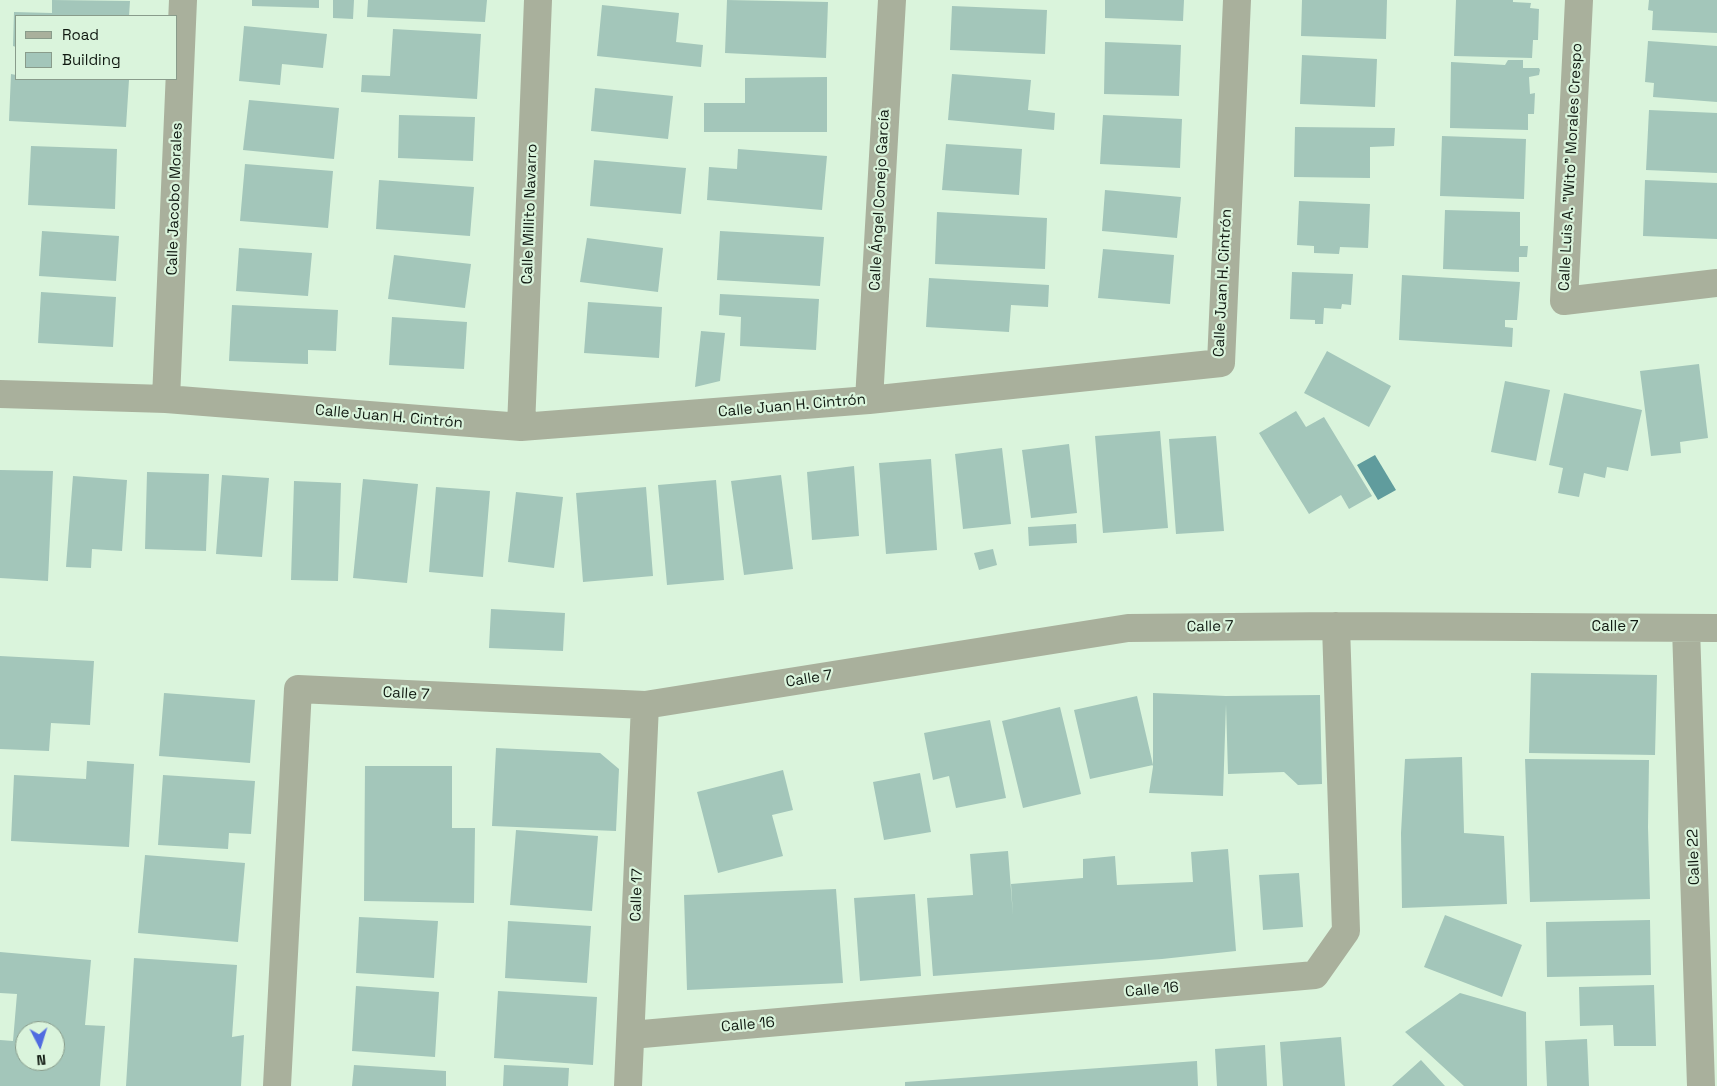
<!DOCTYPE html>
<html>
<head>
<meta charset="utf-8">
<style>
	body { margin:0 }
	#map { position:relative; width:1717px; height:1086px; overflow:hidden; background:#daf4dc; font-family:"Space Grotesk",sans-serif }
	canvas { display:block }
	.legend { position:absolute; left:15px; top:15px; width:162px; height:65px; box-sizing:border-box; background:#daf4dc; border:1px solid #899c8b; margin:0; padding:6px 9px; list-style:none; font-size:15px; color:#101911 }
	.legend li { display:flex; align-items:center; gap:10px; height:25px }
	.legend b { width:25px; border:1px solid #899c8b }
	.north { position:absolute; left:15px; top:1021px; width:50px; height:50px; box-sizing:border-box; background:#daf4dc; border:1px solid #899c8b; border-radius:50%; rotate:175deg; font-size:14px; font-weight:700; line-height:20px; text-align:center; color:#101911 }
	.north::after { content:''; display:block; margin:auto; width:18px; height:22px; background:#506be0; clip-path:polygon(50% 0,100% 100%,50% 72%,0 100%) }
</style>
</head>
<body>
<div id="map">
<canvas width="1717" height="1086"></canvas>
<ul class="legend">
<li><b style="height:6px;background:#a9b09c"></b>Road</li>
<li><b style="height:14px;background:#a3c6ba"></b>Building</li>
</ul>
<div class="north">N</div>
</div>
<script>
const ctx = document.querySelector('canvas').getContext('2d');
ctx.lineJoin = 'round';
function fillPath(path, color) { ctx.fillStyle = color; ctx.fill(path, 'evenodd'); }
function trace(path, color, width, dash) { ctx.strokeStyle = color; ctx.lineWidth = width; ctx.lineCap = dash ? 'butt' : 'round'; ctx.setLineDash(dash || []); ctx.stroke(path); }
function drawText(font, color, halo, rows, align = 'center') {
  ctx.font = font + ' "Space Grotesk",sans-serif'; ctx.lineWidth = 4.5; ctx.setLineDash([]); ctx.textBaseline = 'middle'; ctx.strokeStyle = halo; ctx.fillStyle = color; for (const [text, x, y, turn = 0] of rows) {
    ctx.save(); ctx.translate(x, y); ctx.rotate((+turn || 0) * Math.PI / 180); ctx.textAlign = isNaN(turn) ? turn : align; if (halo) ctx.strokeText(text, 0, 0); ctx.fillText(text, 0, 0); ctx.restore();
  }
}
fillPath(new Path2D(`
	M 1375,455 L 1396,490 L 1378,500 L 1357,465 Z`), '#609c9d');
fillPath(new Path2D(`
	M 52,0 L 130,1 L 129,16 L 16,16 L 16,47 L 13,46 L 14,12 L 52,13 Z
	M 252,0 L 319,0 L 319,8 L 252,6 Z
	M 333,0 L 354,0 L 353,19 L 333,18 Z
	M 368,0 L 487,0 L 485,22 L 367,17 Z
	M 727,0 L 828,2 L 826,58 L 725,53 Z
	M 1105,0 L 1184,0 L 1183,21 L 1105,18 Z
	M 1302,0 L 1387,0 L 1386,39 L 1301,36 Z
	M 1456,0 L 1513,0 L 1513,2 L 1531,3 L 1530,8 L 1539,9 L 1538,40 L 1533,40 L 1532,58 L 1454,56 Z
	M 1649,0 L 1717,0 L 1717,33 L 1652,30 L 1653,11 L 1648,10 Z
	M 602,5 L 679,13 L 676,42 L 703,45 L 701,67 L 597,56 Z
	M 952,6 L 1047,10 L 1045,54 L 950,50 Z
	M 244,26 L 327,34 L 323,68 L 282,64 L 280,85 L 239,81 Z
	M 393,29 L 481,34 L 477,99 L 361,92 L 362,75 L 390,76 Z
	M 1648,41 L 1717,46 L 1717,102 L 1653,97 L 1654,83 L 1645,82 Z
	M 1105,42 L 1181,45 L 1179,96 L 1104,94 Z
	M 1302,55 L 1377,59 L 1375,107 L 1300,104 Z
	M 1508,60 L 1523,60 L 1523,68 L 1539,68 L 1540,70 L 1539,75 L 1529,77 L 1530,94 L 1535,93 L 1534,114 L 1528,114 L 1528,130 L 1450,128 L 1451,62 L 1505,65 Z
	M 11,74 L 16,75 L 16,79 L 129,80 L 126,127 L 9,121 Z
	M 952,74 L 1031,80 L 1028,110 L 1055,113 L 1054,130 L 948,120 Z
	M 827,77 L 827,132 L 704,132 L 704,103 L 745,103 L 745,78 Z
	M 595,88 L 673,96 L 668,139 L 591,131 Z
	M 249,100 L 339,108 L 334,159 L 243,150 Z
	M 1649,110 L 1717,113 L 1717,173 L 1646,170 Z
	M 399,115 L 475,117 L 473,161 L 398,158 Z
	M 1103,115 L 1182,119 L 1180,168 L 1100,164 Z
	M 1295,127 L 1395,128 L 1394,146 L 1370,147 L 1370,178 L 1294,177 Z
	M 1442,136 L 1526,139 L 1524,199 L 1440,196 Z
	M 946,144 L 1022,149 L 1019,195 L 942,190 Z
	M 31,146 L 117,149 L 115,209 L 28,205 Z
	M 738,149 L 827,156 L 822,210 L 707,200 L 709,167 L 737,169 Z
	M 594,160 L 686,168 L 681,214 L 590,206 Z
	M 245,164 L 333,171 L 328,228 L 240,221 Z
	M 379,180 L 474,187 L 470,236 L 376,229 Z
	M 1645,180 L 1717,183 L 1717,239 L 1643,236 Z
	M 1105,190 L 1181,197 L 1177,238 L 1102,231 Z
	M 1299,201 L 1370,204 L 1368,248 L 1340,247 L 1339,254 L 1314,253 L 1314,246 L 1297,245 Z
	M 1445,210 L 1520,212 L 1520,246 L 1528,246 L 1527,257 L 1519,257 L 1519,272 L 1443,269 Z
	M 937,212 L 1047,218 L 1045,269 L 935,264 Z
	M 42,231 L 119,236 L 116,281 L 39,276 Z
	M 720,231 L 824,237 L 820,286 L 717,280 Z
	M 587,238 L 663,248 L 658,292 L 580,282 Z
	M 239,248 L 312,253 L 308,296 L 236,291 Z
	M 1103,249 L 1174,255 L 1170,304 L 1098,298 Z
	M 394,255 L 471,264 L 465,308 L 388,299 Z
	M 1292,272 L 1353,274 L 1351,305 L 1342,304 L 1341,309 L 1324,308 L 1323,324 L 1315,324 L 1315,320 L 1290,319 Z
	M 1402,275 L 1520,282 L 1517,320 L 1505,320 L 1505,327 L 1513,328 L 1512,347 L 1399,340 Z
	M 929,278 L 1049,285 L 1048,307 L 1011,305 L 1009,332 L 926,327 Z
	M 41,292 L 116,297 L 113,347 L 38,343 Z
	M 720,294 L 819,299 L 816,350 L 740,346 L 741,317 L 719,315 Z
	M 588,302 L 662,307 L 659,358 L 584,353 Z
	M 232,305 L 338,310 L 336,351 L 308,350 L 308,364 L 229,361 Z
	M 392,317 L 467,322 L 464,369 L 389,365 Z
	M 701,331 L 725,333 L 720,381 L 695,387 Z
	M 1327,351 L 1391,386 L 1369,427 L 1304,393 Z
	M 1699,364 L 1708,438 L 1680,442 L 1681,453 L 1651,456 L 1640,371 Z
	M 1505,381 L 1550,390 L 1536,461 L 1491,452 Z
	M 1564,393 L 1642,410 L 1628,471 L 1607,467 L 1605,478 L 1584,473 L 1579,497 L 1558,493 L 1563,468 L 1549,465 Z
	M 1296,411 L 1306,427 L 1324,417 L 1372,496 L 1349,509 L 1341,495 L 1309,514 L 1259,433 Z
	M 1160,431 L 1168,528 L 1103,533 L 1095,436 Z
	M 1216,436 L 1224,531 L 1176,534 L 1169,439 Z
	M 1069,444 L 1077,513 L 1031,518 L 1022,450 Z
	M 1002,448 L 1011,524 L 963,529 L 955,454 Z
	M 931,459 L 937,550 L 886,554 L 879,463 Z
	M 854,466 L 859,536 L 812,540 L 807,472 Z
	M 0,470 L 53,471 L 48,581 L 0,578 Z
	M 147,472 L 209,474 L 206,551 L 145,549 Z
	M 222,475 L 269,478 L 262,557 L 216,554 Z
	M 781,475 L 793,569 L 744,575 L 731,481 Z
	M 73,476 L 127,480 L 122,551 L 92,549 L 91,568 L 66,567 Z
	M 363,479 L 418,484 L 407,583 L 353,578 Z
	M 716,480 L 724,580 L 667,585 L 658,485 Z
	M 294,481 L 341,483 L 338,581 L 291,580 Z
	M 436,487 L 490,491 L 483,577 L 429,572 Z
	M 646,487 L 653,576 L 583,582 L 576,493 Z
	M 516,492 L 563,497 L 554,568 L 508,562 Z
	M 1076,524 L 1077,543 L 1029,546 L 1028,527 Z
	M 993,549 L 997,565 L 979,570 L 974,553 Z
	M 491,609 L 565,613 L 563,651 L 489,648 Z
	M 0,656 L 94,661 L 90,725 L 51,723 L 49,751 L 0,749 Z
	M 1531,673 L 1657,675 L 1655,755 L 1529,753 Z
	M 164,693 L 255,700 L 250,763 L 159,756 Z
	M 1153,693 L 1226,696 L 1320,695 L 1322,784 L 1298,785 L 1284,772 L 1228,774 L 1226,704 L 1223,796 L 1149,793 L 1153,767 Z
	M 1137,696 L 1153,765 L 1090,779 L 1074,710 Z
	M 1060,707 L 1081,794 L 1023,808 L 1002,721 Z
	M 990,720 L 1006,798 L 956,808 L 949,776 L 933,780 L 924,733 Z
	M 496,748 L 600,753 L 619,769 L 616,831 L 492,826 Z
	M 1462,757 L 1464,833 L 1504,836 L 1507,904 L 1402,908 L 1401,833 L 1405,759 Z
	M 1525,759 L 1649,760 L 1648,827 L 1650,899 L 1530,902 Z
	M 87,761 L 134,764 L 129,847 L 11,841 L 14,775 L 86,779 Z
	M 365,766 L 452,766 L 452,828 L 475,828 L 474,903 L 364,901 Z
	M 783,770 L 793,810 L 772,815 L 783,856 L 718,873 L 697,792 Z
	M 920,773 L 931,832 L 884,840 L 873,782 Z
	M 163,775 L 255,781 L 251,834 L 229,833 L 228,849 L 158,845 Z
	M 516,830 L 598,836 L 592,911 L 510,905 Z
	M 1228,849 L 1236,951 L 1162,959 L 933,976 L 927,898 L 973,895 L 970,854 L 1008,851 L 1013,916 L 1011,884 L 1083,878 L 1083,859 L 1115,856 L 1117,885 L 1193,882 L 1191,852 Z
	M 145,855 L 245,863 L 238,942 L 138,933 Z
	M 1299,873 L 1303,927 L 1263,930 L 1259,875 Z
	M 836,889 L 843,983 L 687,990 L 684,895 Z
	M 915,894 L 921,976 L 860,981 L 854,898 Z
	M 1445,915 L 1522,945 L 1502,997 L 1424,967 Z
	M 359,917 L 438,921 L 434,978 L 356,973 Z
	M 1650,920 L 1651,975 L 1547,977 L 1546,922 Z
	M 508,921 L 591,926 L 587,983 L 505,978 Z
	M 0,952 L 91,960 L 85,1025 L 105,1026 L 100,1086 L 0,1086 L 0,1040 L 13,1041 L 17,994 L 0,993 ZM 25,1031 L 55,1031 L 55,1061 L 25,1061 Z
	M 134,958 L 237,965 L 232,1037 L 244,1035 L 241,1086 L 126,1086 Z
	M 1654,985 L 1656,1046 L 1614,1046 L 1613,1025 L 1580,1026 L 1579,987 Z
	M 356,986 L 439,992 L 435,1057 L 352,1051 Z
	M 498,991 L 597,997 L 593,1065 L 494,1058 Z
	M 1460,993 L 1526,1012 L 1527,1086 L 1464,1086 L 1405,1032 Z
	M 1341,1037 L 1345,1086 L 1283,1086 L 1280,1042 Z
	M 1587,1039 L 1589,1086 L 1547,1086 L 1545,1041 Z
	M 1265,1045 L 1267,1086 L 1217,1086 L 1215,1049 Z
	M 1421,1060 L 1445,1086 L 1392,1086 Z
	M 1197,1061 L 1198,1086 L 905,1086 L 905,1082 Z
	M 354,1065 L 446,1071 L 446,1086 L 352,1086 Z
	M 504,1065 L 569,1068 L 568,1086 L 503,1086 Z`), '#a3c6ba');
trace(new Path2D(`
	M 1579,0 L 1564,301 L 1717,283
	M 0,394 L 166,399 L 521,427 L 869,400 L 1221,363 L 1237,0
	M 166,399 L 183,0
	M 869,400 L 892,0
	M 521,427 L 538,0
	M 1686,628 L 1701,1086
	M 631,1035 L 1315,975 L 1346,931 L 1336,626
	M 277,1086 L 298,689 L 645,705 L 1128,628 L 1336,626 L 1717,628
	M 628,1086 L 645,705`), '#a9b09c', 28);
drawText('15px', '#101911', '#daf4dc', [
	["Calle Luis A. \"Wito\" Morales Crespo",1571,167,-87],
	["Calle Jacobo Morales",175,199,-88],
	["Calle Ángel Conejo García",880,200,-87],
	["Calle Millito Navarro",530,214,-88],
	["Calle Juan H. Cintrón",1223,283,-87],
	["Calle Juan H. Cintrón",792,406,-5],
	["Calle Juan H. Cintrón",389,417,5],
	["Calle 7",1210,627,-1],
	["Calle 7",1615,627],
	["Calle 7",809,679,-9],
	["Calle 7",406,694,3],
	["Calle 22",1694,857,-92],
	["Calle 17",637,895,-88],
	["Calle 16",1152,990,-5],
	["Calle 16",748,1025,-5]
]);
</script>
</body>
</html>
